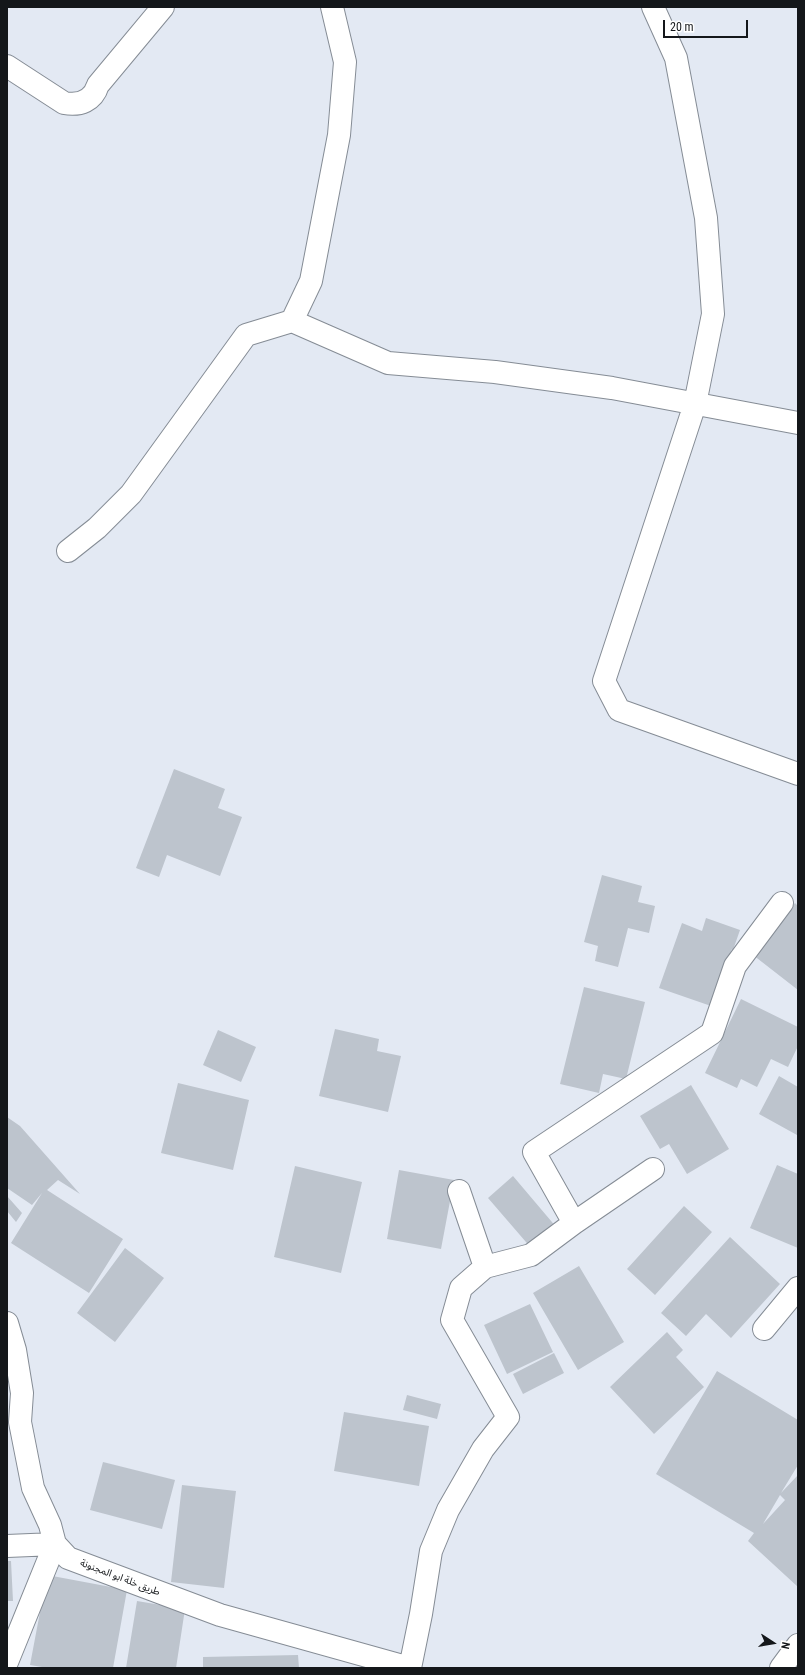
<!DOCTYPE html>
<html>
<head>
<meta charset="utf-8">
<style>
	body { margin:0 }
	#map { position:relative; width:805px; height:1675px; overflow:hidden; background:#e3e9f3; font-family:"Roboto Condensed",sans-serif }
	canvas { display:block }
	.frame { position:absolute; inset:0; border:8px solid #14171a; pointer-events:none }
	.north { position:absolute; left:753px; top:1623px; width:40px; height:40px; -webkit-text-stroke:3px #fff; paint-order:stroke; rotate:102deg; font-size:11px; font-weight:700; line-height:16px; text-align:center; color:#14171a }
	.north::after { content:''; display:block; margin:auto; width:14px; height:18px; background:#14171a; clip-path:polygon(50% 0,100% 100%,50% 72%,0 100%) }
	.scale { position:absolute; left:663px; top:20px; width:85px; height:18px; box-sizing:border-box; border:2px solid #14171a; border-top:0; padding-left:5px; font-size:12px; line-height:14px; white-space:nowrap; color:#14171a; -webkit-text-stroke:3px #fff; paint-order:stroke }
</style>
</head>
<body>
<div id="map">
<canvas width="805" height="1675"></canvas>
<div class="frame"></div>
<div class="north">N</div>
<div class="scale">20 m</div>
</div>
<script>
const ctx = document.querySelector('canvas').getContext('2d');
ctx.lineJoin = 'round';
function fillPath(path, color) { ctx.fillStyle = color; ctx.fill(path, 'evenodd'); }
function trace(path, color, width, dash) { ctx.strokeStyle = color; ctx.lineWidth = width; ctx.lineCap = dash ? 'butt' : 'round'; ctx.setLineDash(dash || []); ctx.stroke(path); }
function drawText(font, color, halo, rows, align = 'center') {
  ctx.font = font + ' "Roboto Condensed","Noto Sans Arabic",sans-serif'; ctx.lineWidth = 3; ctx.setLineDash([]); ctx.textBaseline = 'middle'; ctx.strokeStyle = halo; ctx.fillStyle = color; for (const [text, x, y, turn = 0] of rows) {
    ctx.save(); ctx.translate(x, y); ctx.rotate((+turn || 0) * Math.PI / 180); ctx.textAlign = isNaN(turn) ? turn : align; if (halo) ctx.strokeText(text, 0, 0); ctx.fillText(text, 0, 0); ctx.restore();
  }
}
fillPath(new Path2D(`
	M 174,769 L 225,789 L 218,808 L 242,817 L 220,876 L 167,855 L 159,877 L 136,868 Z
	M 602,875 L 642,886 L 638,902 L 655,906 L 649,933 L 628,928 L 618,967 L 595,961 L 598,946 L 584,942 Z
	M 795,903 L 798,906 L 798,990 L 753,955 Z
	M 706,918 L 740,930 L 733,950 L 732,949 L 711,1006 L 659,988 L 682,923 L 702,931 Z
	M 584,987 L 645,1002 L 626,1079 L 603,1074 L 599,1093 L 560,1084 Z
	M 741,999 L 798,1027 L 798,1046 L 788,1067 L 771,1059 L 757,1087 L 741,1079 L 737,1088 L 705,1073 Z
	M 335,1029 L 379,1039 L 377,1051 L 401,1056 L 388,1112 L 319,1096 Z
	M 218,1030 L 256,1047 L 241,1082 L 203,1065 Z
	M 779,1076 L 798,1087 L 798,1132 L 797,1135 L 759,1114 Z
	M 178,1083 L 249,1100 L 233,1170 L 161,1153 Z
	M 691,1085 L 729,1149 L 687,1174 L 669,1144 L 660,1149 L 640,1116 Z
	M 7,1117 L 20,1126 L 80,1194 L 58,1180 L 47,1190 L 123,1239 L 89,1293 L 11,1243 L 42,1193 L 32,1205 L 7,1188 Z
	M 777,1165 L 798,1174 L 798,1248 L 750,1228 Z
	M 295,1166 L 362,1182 L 341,1273 L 274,1257 Z
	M 399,1170 L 454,1180 L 441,1249 L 387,1239 Z
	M 513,1176 L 557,1228 L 532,1249 L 488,1198 Z
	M 7,1196 L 22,1213 L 16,1222 L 7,1211 Z
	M 684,1206 L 712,1232 L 655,1295 L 627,1269 Z
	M 730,1237 L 780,1284 L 731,1338 L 706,1314 L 686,1336 L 661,1313 Z
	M 125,1248 L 164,1278 L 115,1342 L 77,1313 Z
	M 579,1266 L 624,1342 L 578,1370 L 533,1293 Z
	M 530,1304 L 553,1352 L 507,1374 L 484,1325 Z
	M 667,1332 L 683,1350 L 676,1357 L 704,1387 L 654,1434 L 610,1387 Z
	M 554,1353 L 564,1373 L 523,1394 L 513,1374 Z
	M 717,1371 L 798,1420 L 798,1465 L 781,1493 L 798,1475 L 798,1587 L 748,1541 L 754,1533 L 656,1474 ZM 780,1495 L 785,1500 L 763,1524 Z
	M 407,1395 L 441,1404 L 437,1419 L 403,1410 Z
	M 344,1412 L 429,1426 L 419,1486 L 334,1471 Z
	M 103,1462 L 175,1480 L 162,1529 L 90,1510 Z
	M 182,1485 L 236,1491 L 224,1588 L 171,1582 Z
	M 7,1561 L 11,1561 L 13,1601 L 7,1601 Z
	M 47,1575 L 127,1590 L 113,1668 L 48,1668 L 30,1665 Z
	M 137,1601 L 185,1609 L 176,1668 L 126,1668 Z
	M 298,1655 L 299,1668 L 203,1668 L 203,1657 Z`), '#bdc4cd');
const street = new Path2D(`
	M 653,7 L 676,58 L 706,218 L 713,314 L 695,404 L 604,681 L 619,710 L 798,774
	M 7,66 L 64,103 C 80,106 93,101 98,85 L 163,7
	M 292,321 L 311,281 L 339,135 L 345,62 L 332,7
	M 68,551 L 97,528 L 131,494 L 246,335 L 292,321 L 388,363 L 495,372 L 612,388 L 798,423
	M 574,1223 L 534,1152 L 712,1033 L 735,966 L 782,903
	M 485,1267 L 531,1255 L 574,1223 L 653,1169
	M 7,1323 L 15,1350 L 22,1393 L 20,1422 L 33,1488 L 50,1525 L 55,1544 L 68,1558 L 220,1615 L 410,1668 L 421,1614 L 431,1551 L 448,1510 L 483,1449 L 508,1417 L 452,1320 L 461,1288 L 485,1267 L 459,1191
	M 764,1329 L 798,1288
	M 7,1546 L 55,1544 L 7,1662`);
const secondary = new Path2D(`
	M 781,1668 L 798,1645`);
trace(street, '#858c95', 24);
trace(secondary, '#858c95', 24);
trace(street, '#fff', 22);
trace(secondary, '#fff', 22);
drawText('10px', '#14171a', '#fff', [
	["طريق خلة ابو المجنونة",120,1578,21]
]);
</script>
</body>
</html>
